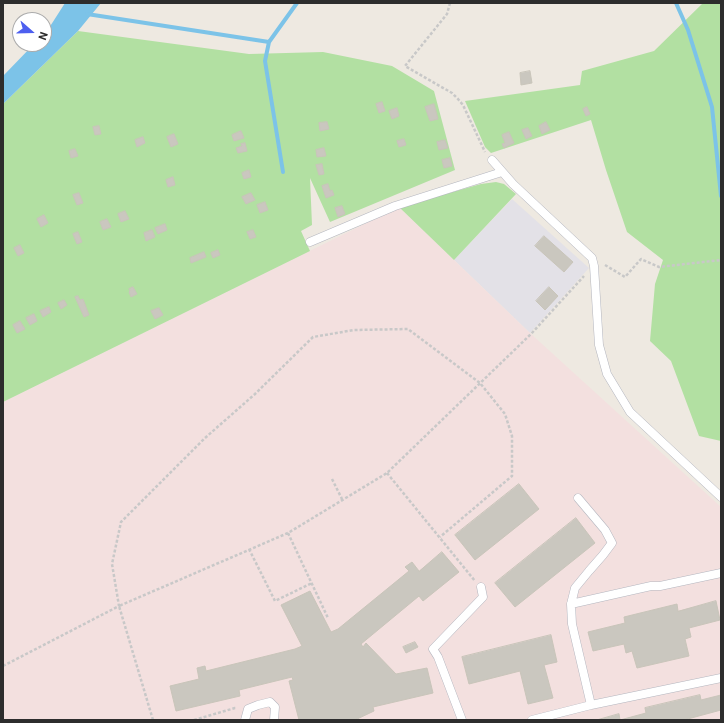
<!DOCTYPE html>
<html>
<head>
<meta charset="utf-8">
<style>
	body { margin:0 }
	#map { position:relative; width:724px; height:723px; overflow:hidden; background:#eee9e1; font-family:Roboto,sans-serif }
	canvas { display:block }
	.frame { position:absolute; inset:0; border:4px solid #2d2d2d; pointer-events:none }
	.north { position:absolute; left:12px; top:12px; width:40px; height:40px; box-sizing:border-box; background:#fff; border:1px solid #ababab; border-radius:50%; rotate:110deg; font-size:11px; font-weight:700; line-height:16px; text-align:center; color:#2d2d2d }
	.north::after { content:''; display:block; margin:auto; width:14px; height:18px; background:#4d5fef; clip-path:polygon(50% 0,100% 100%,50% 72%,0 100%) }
</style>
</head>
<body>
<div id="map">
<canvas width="724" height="723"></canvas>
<div class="frame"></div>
<div class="north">N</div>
</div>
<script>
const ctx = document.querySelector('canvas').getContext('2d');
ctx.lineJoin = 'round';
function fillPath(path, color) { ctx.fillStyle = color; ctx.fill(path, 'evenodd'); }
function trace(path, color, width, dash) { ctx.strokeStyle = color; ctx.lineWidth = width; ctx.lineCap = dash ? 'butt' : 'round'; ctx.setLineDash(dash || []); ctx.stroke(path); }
fillPath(new Path2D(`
	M 512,199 L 589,268 L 530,333 L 454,260 Z`), '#e3e1e7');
fillPath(new Path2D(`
	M 399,207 L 530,333 L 721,507 L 721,720 L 3,720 L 3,402 Z`), '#f3e0df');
fillPath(new Path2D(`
	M 703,3 L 721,3 L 721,441 L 699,436 L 671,361 L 650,341 L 655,284 L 663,260 L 627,232 L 606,170 L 591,120 L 491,153 L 485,147 L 465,101 L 580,85 L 582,71 L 654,51 Z
	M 78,31 L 249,54 L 323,52 L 392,66 L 434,91 L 455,170 L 330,222 L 310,178 L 312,225 L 301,231 L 310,251 L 3,402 L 3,104 Z
	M 496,182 L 504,184 L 516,194 L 454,260 L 399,207 L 481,184 Z`), '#b2e0a2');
fillPath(new Path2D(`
	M 65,3 L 101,3 L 78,31 L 3,104 L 3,76 L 34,44 L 44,44 L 44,33 L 49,28 Z`), '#7cc3e8');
trace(new Path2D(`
	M 676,3 L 688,30 L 712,107 L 721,196
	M 87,14 L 269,42 L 297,3
	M 269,42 L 265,61 L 283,172`), '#7cc3e8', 4);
const building = new Path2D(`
	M 530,71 L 532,83 L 521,85 L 520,73 Z
	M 382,102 L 385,111 L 379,113 L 376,104 Z
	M 434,104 L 438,119 L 430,121 L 425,107 Z
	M 587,107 L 590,114 L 586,116 L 583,109 Z
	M 397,108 L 399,116 L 392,119 L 389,111 Z
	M 327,122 L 329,129 L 320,131 L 319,123 Z
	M 546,122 L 550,130 L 542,134 L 539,126 Z
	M 99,126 L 101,134 L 95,135 L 93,127 Z
	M 528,128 L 532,136 L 526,139 L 522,130 Z
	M 241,131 L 244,138 L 234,141 L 232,135 Z
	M 509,132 L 514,143 L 504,148 L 502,144 L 505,143 L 502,135 Z
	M 174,134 L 178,144 L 171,147 L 167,137 Z
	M 143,137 L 145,143 L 137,147 L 135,140 Z
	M 404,139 L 406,145 L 399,147 L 397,141 Z
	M 445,140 L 448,148 L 439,150 L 437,142 Z
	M 245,143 L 247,151 L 238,153 L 236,148 L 242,146 L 241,144 Z
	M 324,148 L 326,156 L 317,157 L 316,150 Z
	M 75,149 L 78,156 L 71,158 L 69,151 Z
	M 450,158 L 452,166 L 444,168 L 442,160 Z
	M 322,164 L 324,174 L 319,175 L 316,165 Z
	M 249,170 L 251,177 L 244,179 L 242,173 Z
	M 173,177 L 175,185 L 168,187 L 166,180 Z
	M 328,184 L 330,191 L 332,190 L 334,195 L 326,198 L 322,186 Z
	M 79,193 L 83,203 L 77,205 L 73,195 Z
	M 251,193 L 255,200 L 246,204 L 242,197 Z
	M 265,202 L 268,210 L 260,213 L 257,205 Z
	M 342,206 L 345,214 L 338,217 L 335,208 Z
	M 125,211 L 129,219 L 121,222 L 118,214 Z
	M 44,215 L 48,223 L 41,227 L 37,219 Z
	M 107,219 L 111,227 L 103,230 L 100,222 Z
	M 165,224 L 167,230 L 158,234 L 155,228 Z
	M 152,230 L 155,237 L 146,241 L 144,233 Z
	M 253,230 L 256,237 L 250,239 L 247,232 Z
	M 78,232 L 82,242 L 77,244 L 73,234 Z
	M 544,236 L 573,262 L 564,272 L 535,246 Z
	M 20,245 L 24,253 L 18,256 L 14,248 Z
	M 218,250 L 220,255 L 213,258 L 211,253 Z
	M 204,252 L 206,257 L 191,263 L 190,258 Z
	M 133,287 L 137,294 L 131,297 L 129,292 L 130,291 L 129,289 Z
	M 549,287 L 558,296 L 545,310 L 536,301 Z
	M 78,296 L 80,300 L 83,299 L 89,315 L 84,317 L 75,297 Z
	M 64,300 L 67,305 L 61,309 L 58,303 Z
	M 49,307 L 51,312 L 43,317 L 40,311 Z
	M 159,308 L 163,315 L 155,319 L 151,311 Z
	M 34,314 L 37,321 L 30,325 L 26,318 Z
	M 20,321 L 25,329 L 17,333 L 13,325 Z
	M 519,484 L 539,509 L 475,560 L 455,535 Z
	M 576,518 L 595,543 L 515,607 L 495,583 Z
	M 442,552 L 459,572 L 423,601 L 419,596 L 361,644 L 363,647 L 366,643 L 396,674 L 427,668 L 433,693 L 373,707 L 374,711 L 355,720 L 299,720 L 289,681 L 293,680 L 292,677 L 239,690 L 240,696 L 176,711 L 170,686 L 199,679 L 197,668 L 205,666 L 206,671 L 295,649 L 302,646 L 281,605 L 310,591 L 331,632 L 338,629 L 409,571 L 405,567 L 412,562 L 419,571 Z
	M 716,601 L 720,620 L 689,628 L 691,637 L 685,639 L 689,656 L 637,668 L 632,651 L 626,653 L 624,644 L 593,651 L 588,632 L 625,623 L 624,617 L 677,604 L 678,611 Z
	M 551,635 L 557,662 L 544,665 L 553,698 L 528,704 L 520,671 L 469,684 L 462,657 Z
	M 415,642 L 418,647 L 406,653 L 403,647 Z
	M 700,695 L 701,700 L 721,695 L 721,710 L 684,720 L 620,720 L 646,713 L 645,708 Z
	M 619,714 L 620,720 L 597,720 Z`);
fillPath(building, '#cac7bf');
trace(building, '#c9c5ba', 1);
const service = new Path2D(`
	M 492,160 L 513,184 L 592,258 L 594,266 L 599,345 L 607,374 L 630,412 L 721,497
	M 310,242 L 395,206 L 502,172
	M 578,498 L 605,530 L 612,543 L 603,555 L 589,571 L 575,588 L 571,604 L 572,624 L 591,705
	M 571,604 L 651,586 L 660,586 L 721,573
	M 245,720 L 248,709 L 258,705 L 270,702 L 275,707 L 274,720
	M 462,720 L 438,657 L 433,649 L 483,597 L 481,587
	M 532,720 L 591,705 L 721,678`);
trace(service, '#b4b6bf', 9);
trace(new Path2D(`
	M 450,3 L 447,14 L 405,66 L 452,93 L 458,99 L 463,105 L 485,152
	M 605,265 L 625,277 L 641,259 L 659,267 L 721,260
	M 387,473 L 475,581
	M 332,479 L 342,499
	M 288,533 L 328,618
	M 249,549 L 275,601 L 312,583
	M 3,666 L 119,606 L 112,564 L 121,522 L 205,438 L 255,394 L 313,337 L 354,330 L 408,329 L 480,383 L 505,414 L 512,436 L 512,476 L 440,537
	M 153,720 L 119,606 L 288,533 L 387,473 L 531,334 L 584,276
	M 194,720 L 235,708 L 237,708`), '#c8c8c8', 2.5, [3, 2]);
trace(service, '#fff', 8);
</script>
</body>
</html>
